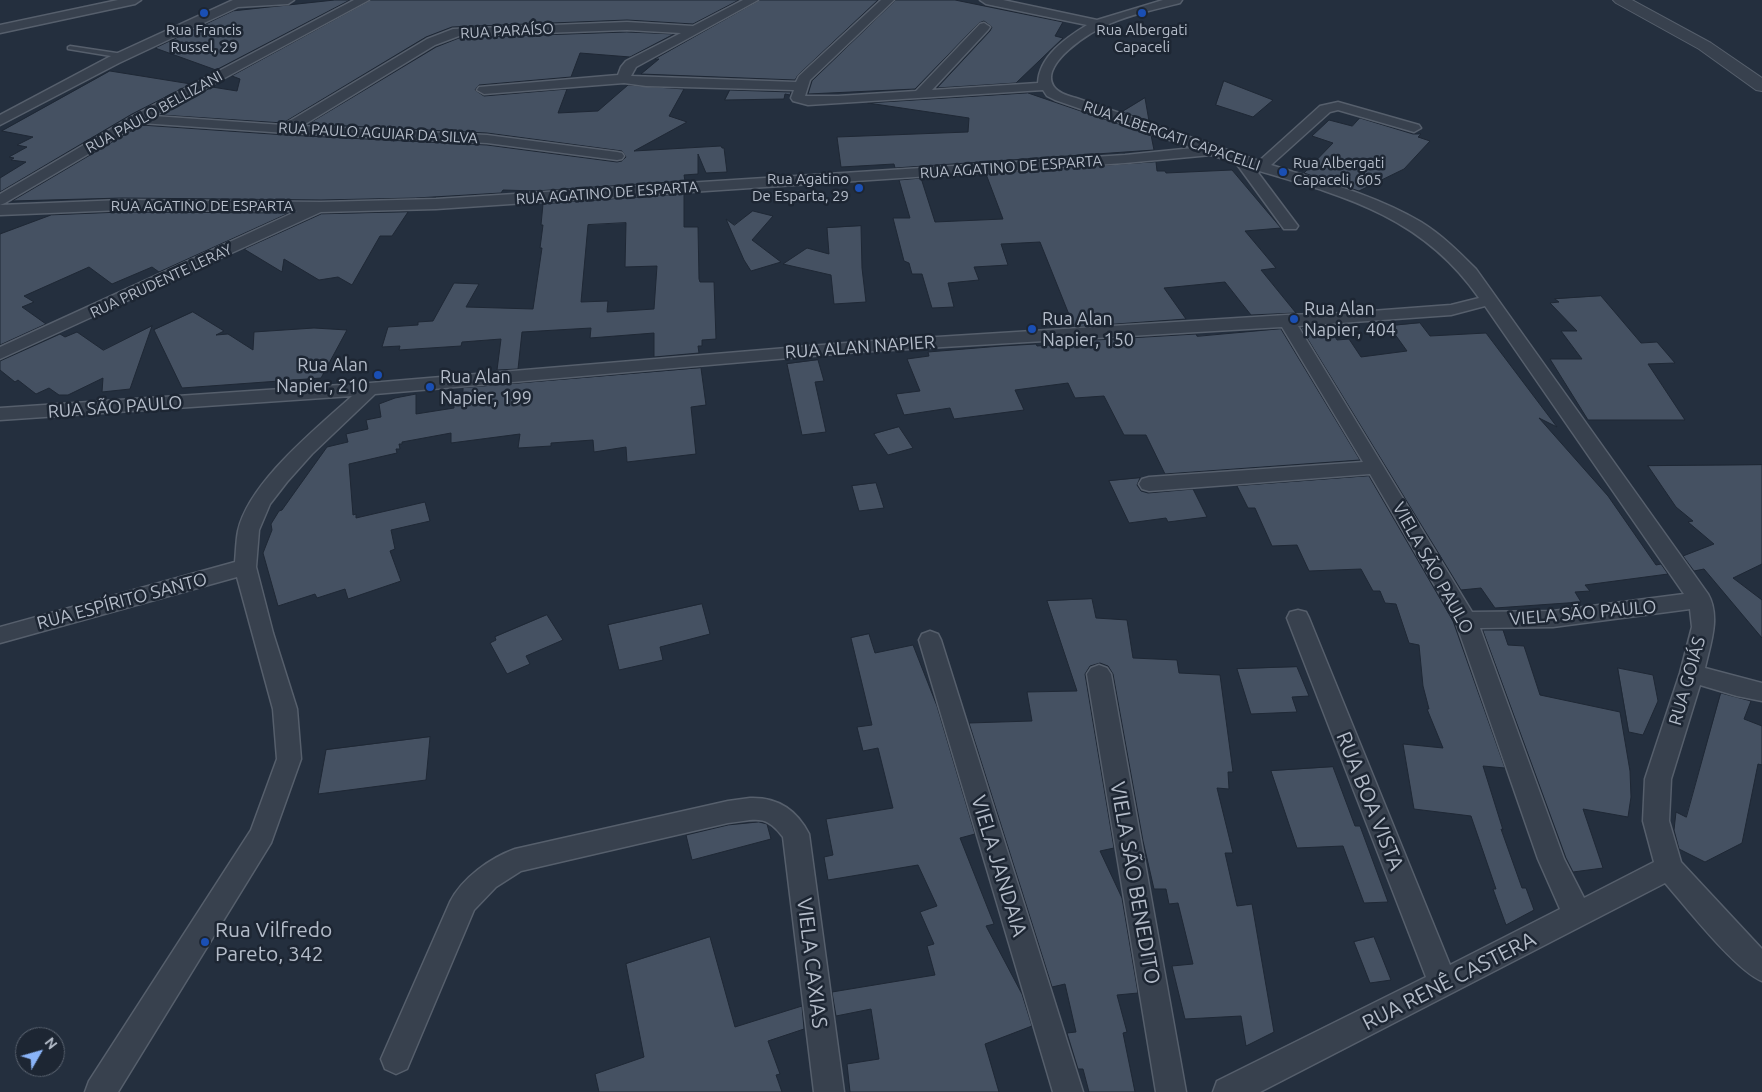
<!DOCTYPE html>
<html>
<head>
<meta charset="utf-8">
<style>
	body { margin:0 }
	#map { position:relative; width:1762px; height:1092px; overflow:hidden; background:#242f3e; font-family:Ubuntu,sans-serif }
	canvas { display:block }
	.north { position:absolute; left:15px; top:1027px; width:50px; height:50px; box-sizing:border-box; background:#1d2633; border:1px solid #59626f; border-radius:50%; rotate:52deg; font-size:14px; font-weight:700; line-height:20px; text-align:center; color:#b4bcc9 }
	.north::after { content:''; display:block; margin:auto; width:18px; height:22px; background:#8ab4f8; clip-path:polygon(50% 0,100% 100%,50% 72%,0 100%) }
</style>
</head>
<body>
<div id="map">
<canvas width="1762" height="1092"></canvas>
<div class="north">N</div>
</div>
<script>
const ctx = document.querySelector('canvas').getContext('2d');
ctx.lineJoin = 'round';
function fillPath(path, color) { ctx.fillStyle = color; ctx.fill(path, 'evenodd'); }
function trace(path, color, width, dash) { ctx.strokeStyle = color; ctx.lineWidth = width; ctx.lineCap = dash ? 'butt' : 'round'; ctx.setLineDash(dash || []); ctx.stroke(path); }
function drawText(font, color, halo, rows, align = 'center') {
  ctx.font = font + ' Ubuntu,sans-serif'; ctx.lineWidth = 5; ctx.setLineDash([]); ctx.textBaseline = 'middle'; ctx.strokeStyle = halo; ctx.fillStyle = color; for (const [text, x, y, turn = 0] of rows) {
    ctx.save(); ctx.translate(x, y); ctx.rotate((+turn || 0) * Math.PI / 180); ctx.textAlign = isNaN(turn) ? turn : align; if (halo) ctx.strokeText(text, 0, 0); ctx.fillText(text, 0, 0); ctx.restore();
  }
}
const building = new Path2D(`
	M 335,0 L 350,0 L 216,70 L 155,48 L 233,11 Z
	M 371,0 L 739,0 L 693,24 L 627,20 L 452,27 L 426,37 L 283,123 L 161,115 L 212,87 L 237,91 L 240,79 L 232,76 Z
	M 760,0 L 878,0 L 798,75 L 795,80 L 641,74 L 659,59 L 655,59 Z
	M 896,0 L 955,0 L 1063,22 L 1055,36 L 1063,38 L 1016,83 L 937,88 L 990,31 L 992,27 L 984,21 L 979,23 L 915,89 L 808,94 L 812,81 Z
	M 627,32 L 674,34 L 630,57 L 580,53 L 571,77 L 479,85 L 475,90 L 484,96 L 567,89 L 558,113 L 598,111 L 628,85 L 684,89 L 669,116 L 687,122 L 634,151 L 721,146 L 722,148 L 724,148 L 727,172 L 706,173 L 698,154 L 698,174 L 684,175 L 685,181 L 536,191 L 503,190 L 501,193 L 416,198 L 321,200 L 122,198 L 12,201 L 141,125 L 286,135 L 487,145 L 617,162 L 622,161 L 626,157 L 622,151 L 487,133 L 308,124 L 436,47 L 459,38 Z
	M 110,71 L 191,84 L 132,114 L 0,192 L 0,178 L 26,162 L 11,160 L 14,158 L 9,157 L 27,147 L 17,145 L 33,137 L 2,131 Z
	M 1224,81 L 1273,100 L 1253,117 L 1216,105 Z
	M 730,90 L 791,92 L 790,95 L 785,94 L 784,99 L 725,100 Z
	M 1028,93 L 1151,135 L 1154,150 L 895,168 L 894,164 L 841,167 L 837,137 L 968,132 L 969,118 L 868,103 Z
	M 1145,98 L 1149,121 L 1122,112 Z
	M 1360,118 L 1413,134 L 1421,134 L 1418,137 L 1430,141 L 1404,169 L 1359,191 L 1304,173 L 1333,143 L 1312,136 L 1329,120 L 1352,126 Z
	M 1156,162 L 1157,171 L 1165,171 L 1166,173 L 1232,170 L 1281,228 L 1245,231 L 1276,268 L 1261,270 L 1296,313 L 1251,315 L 1225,282 L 1164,288 L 1186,319 L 1074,327 L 1040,242 L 1001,244 L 1008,265 L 974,267 L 979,280 L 948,283 L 954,307 L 932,308 L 922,274 L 912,274 L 909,263 L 904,261 L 893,218 L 910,218 L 899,180 L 921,178 L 935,222 L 1003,219 L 986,174 Z
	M 684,194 L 684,227 L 698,227 L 699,279 L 700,282 L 714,282 L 716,339 L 702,340 L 702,346 L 698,346 L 699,353 L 654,357 L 654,333 L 590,338 L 591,328 L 522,332 L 518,369 L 497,370 L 501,339 L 462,342 L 461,346 L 399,350 L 400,346 L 382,347 L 388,327 L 418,325 L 418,322 L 433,321 L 454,283 L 479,284 L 466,307 L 533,309 L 542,248 L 540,248 L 543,225 L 541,225 L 543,204 ZM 626,223 L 625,267 L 657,266 L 654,309 L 607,312 L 608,301 L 581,302 L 588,225 Z
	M 753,211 L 773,216 L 752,240 L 781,262 L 751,271 L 744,260 L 726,219 L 734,225 Z
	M 122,212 L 289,213 L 159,272 L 152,267 L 112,284 L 89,267 L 24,296 L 34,302 L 22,307 L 46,324 L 0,345 L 0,234 L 51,215 Z
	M 408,212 L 392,236 L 380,236 L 352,285 L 338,277 L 319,280 L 284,259 L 282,272 L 244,249 L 321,214 Z
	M 861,226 L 862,268 L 866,302 L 834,304 L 831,275 L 783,264 L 807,248 L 829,254 L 827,228 Z
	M 1601,296 L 1641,343 L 1657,342 L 1675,363 L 1648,364 L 1685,420 L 1588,420 L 1550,359 L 1582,359 L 1561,331 L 1577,331 L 1550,303 L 1559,302 L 1555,299 Z
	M 193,312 L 224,331 L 216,335 L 228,334 L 253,350 L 254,332 L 314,328 L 347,330 L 321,378 L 182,388 L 154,330 Z
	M 1420,323 L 1430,336 L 1486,333 L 1557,427 L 1539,418 L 1608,496 L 1656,565 L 1661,564 L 1668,574 L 1585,585 L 1590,591 L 1575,592 L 1581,602 L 1495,608 L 1481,588 L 1461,590 L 1301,328 L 1308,327 L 1315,336 L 1334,335 L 1337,340 L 1349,339 L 1361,357 L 1407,351 L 1389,326 Z
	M 152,326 L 130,389 L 102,392 L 103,378 L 68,395 L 59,395 L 49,388 L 36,394 L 18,380 L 15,382 L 0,370 L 0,361 L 60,334 L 65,337 L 77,332 L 103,350 Z
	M 1281,329 L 1360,460 L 1165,474 L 1146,435 L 1124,435 L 1104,396 L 1075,398 L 1068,383 L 1015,390 L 1024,410 L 954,419 L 950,408 L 904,415 L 896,394 L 920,391 L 907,359 L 929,356 L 928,352 L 1001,346 L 1036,344 L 1037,346 L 1080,343 L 1079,341 L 1196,334 L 1197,336 Z
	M 818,360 L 824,381 L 815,382 L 826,432 L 802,435 L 787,364 Z
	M 701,368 L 706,405 L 691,407 L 696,454 L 627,462 L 626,447 L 594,452 L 593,440 L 551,443 L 551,446 L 518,448 L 520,434 L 451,443 L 451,433 L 402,442 L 402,444 L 399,444 L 400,449 L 396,449 L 397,453 L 349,464 L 353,515 L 356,514 L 356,518 L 425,502 L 430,521 L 391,530 L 395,549 L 390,551 L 401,581 L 348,599 L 345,589 L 317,598 L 315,594 L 278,606 L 263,553 L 272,530 L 271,524 L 279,511 L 282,510 L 327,447 L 348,442 L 346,434 L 368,429 L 366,420 L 381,417 L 379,404 L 395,398 L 416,394 L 416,414 L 454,408 L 454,398 L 463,397 L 463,388 Z
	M 899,427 L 913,448 L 888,455 L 874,434 Z
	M 1762,465 L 1762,564 L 1733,578 L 1762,600 L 1762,638 L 1704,569 L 1694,571 L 1683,556 L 1714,544 L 1688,522 L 1693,521 L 1676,507 L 1648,466 Z
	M 1369,476 L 1453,621 L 1505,768 L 1483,766 L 1503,830 L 1501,829 L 1522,888 L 1526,888 L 1534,910 L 1506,925 L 1493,889 L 1496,889 L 1471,816 L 1414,809 L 1403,744 L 1443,748 L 1427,709 L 1429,709 L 1423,686 L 1419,645 L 1409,643 L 1396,604 L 1385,603 L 1380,591 L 1373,591 L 1361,569 L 1309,571 L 1297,545 L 1272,546 L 1255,508 L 1248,508 L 1237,486 Z
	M 1140,478 L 1137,485 L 1141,491 L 1148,493 L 1193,489 L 1207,517 L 1168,522 L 1166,518 L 1129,523 L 1109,481 Z
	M 876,483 L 884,508 L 859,511 L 852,486 Z
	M 1092,599 L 1096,618 L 1127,620 L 1133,658 L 1177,660 L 1179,673 L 1220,675 L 1233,772 L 1228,772 L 1229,789 L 1217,788 L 1233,853 L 1225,853 L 1237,906 L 1252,904 L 1274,1032 L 1246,1046 L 1241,1016 L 1185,1019 L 1172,966 L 1193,964 L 1178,903 L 1169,904 L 1166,889 L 1154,889 L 1143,841 L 1113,674 L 1108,666 L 1100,663 L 1090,666 L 1085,674 L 1114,848 L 1100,851 L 1122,898 L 1138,993 L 1117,995 L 1127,1032 L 1123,1033 L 1135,1092 L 1089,1092 L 1083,1069 L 1078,1069 L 1067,1033 L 1076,1032 L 1065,984 L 1052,987 L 969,723 L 1032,721 L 1027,692 L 1077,691 L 1047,601 Z
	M 702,604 L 710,634 L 660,647 L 663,660 L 619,670 L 608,625 Z
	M 547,615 L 563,640 L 526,656 L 530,664 L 507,674 L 490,643 L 496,640 L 495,637 Z
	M 1483,630 L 1503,630 L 1508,645 L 1524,646 L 1540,695 L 1620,712 L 1630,771 L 1631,797 L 1628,817 L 1583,809 L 1603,868 L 1573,872 L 1566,858 Z
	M 869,634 L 875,653 L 913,645 L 937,706 L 975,834 L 960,838 L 994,924 L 986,926 L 1022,994 L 1032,1026 L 985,1044 L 999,1092 L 850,1092 L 847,1064 L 879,1059 L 871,1009 L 836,1016 L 832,992 L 935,975 L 927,946 L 934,944 L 920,912 L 937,906 L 918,865 L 828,880 L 824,857 L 833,855 L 826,819 L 893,808 L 878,748 L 863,751 L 857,727 L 872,725 L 851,638 Z
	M 1297,667 L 1309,696 L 1292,697 L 1297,712 L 1251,714 L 1237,669 Z
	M 1618,668 L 1653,675 L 1658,701 L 1643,735 L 1629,732 Z
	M 1721,693 L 1751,701 L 1744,719 L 1762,726 L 1762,765 L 1758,764 L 1742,843 L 1705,862 L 1679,849 L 1674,830 L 1676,812 L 1686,817 Z
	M 430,737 L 426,780 L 318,794 L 326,750 Z
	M 1333,767 L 1355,826 L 1360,826 L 1388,902 L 1364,903 L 1343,846 L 1297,848 L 1271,771 Z
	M 759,822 L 767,824 L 771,839 L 692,860 L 686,835 L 728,825 Z
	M 710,937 L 735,1027 L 802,1006 L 804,1029 L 768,1041 L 780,1074 L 776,1075 L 782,1092 L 599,1092 L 595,1074 L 644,1057 L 626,964 Z
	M 1374,937 L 1391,980 L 1370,983 L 1354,942 Z`);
fillPath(building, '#455162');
trace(building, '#1f2835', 1);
const service = new Path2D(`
	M 70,46 L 123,54 L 126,56 L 123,58 L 68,49 L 68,47 Z`);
const minor = new Path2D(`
	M 118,0 L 141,0 L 135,4 L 0,33 L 0,25 Z
	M 233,0 L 294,0 L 288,4 L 238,7 L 119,63 L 0,125 L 0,115 L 109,57 Z
	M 354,0 L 369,0 L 154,116 L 283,125 L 427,39 L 453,29 L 627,22 L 693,26 L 743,0 L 758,0 L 636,67 L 631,76 L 796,82 L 799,76 L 881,0 L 894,0 L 810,80 L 805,96 L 838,96 L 916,91 L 980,24 L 984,23 L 990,27 L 988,30 L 932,90 L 1038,83 C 1039,56 1066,38 1087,25 L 986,4 L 980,0 L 1003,0 L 1097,20 L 1163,0 L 1182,0 L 1180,3 C 1157,9 1132,14 1109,24 C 1093,30 1036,65 1055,88 C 1060,94 1069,96 1076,98 L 1259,161 L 1320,106 L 1338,102 L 1419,125 L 1421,128 L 1414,132 L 1338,110 L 1330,112 L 1271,165 C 1322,181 1375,195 1421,222 C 1442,235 1459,252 1476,269 L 1708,594 C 1721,617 1710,645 1705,668 L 1762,683 L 1762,701 L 1737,696 L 1700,685 L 1671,779 L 1669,821 L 1681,862 L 1762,949 L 1762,981 C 1736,971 1686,907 1665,883 L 1260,1092 L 1213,1092 L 1217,1081 L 1426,977 L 1287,618 L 1290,612 L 1298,610 L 1306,612 L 1309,618 L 1450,965 L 1560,909 L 1538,859 L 1455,620 L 1370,474 L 1149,491 L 1142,489 L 1139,484 L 1142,479 L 1149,477 L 1363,462 L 1282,327 L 858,352 L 375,394 L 312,454 L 287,482 L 270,504 L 259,530 L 256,567 L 273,633 L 297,709 L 301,759 L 271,843 L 118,1092 L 85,1092 L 89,1081 L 251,830 L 277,759 L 273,709 L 237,577 L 0,643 L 0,627 L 235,562 C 236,552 236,541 238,531 C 249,482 316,429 352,396 L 0,420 L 0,408 L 370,383 L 858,342 L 1286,315 L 1345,313 L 1451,305 L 1479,298 C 1423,217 1345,196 1256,170 L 1298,226 L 1296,229 L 1284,229 L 1236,163 L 1211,155 L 1125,163 L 436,209 L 321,212 L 0,359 L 0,347 L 297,211 L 122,210 L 0,215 L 0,205 L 122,200 L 321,202 L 436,199 L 1125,155 L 1193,148 L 1055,100 L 1047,96 L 1043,90 L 808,105 L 793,101 L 791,98 L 794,90 L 646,86 L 624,83 L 484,94 L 477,90 L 479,87 L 618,75 L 621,67 L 626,61 L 681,33 L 627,30 L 459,36 L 435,45 L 302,126 L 487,135 L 617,152 L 622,153 L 624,156 L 622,159 L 617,160 L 487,143 L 286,133 L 141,123 L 5,203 L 0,205 L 0,194 L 133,116 ZM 1485,306 L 1684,594 L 1553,611 L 1472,612 L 1298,326 L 1451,315 ZM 1690,609 L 1692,627 L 1680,673 L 1645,779 L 1643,821 L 1654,862 L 1584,898 L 1564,859 L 1480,628 L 1553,627 Z
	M 930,631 L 938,634 L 941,640 L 1083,1092 L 1053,1092 L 919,640 L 922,634 Z
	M 1099,665 L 1107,668 L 1111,674 L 1186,1092 L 1156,1092 L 1087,674 L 1091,668 Z
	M 750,798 C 777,797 797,810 809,834 L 844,1092 L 814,1092 L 783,837 C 765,813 755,820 728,823 L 521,871 L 496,887 L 474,910 L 407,1069 L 396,1074 L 385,1069 L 381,1059 L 450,902 C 462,878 490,858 515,849 L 728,801 Z`);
const tertiary = new Path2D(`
	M 1613,0 L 1632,0 L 1711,43 L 1762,78 L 1762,91 L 1756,90 L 1699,49 L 1616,3 Z`);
trace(service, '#565f6c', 3);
trace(minor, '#565f6c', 3);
trace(tertiary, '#565f6c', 2);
fillPath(service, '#38414e');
fillPath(minor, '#38414e');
fillPath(tertiary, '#38414e');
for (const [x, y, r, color] of [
	[204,13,5,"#1a4fb4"],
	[1142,13,5,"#1a4fb4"],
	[1283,172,5,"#1a4fb4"],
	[859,188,5,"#1a4fb4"],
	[1294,319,5,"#1a4fb4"],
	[1032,329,5,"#1a4fb4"],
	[378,375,5,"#1a4fb4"],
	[430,387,5,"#1a4fb4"],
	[205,942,5,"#1a4fb4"]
]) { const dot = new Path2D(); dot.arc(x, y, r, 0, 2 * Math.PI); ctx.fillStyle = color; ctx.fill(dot); trace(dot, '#1d2633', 2); }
drawText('15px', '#b4bcc9', '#1d2633', [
	["Rua Francis",204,30],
	["Russel, 29",204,47],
	["Rua Albergati",1142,30],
	["Capaceli",1142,47],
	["Rua Albergati",1293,163,"left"],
	["Capaceli, 605",1293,180,"left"],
	["Rua Agatino",849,179,"right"],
	["De Esparta, 29",849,196,"right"]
]);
drawText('15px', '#b4bcc9', '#1d2633', [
	["RUA PARAÍSO",507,31,-3],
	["RUA PAULO BELLIZANI",154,112,-29],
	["RUA PAULO AGUIAR DA SILVA",378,133,3],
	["RUA ALBERGATI CAPACELLI",1172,136,19],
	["RUA AGATINO DE ESPARTA",1011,167,-4],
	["RUA AGATINO DE ESPARTA",607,193,-4],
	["RUA AGATINO DE ESPARTA",202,206],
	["RUA PRUDENTE LERAY",161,281,-25]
]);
drawText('18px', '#b4bcc9', '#1d2633', [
	["Rua Alan",1304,309],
	["Napier, 404",1304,330],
	["Rua Alan",1042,319],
	["Napier, 150",1042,340],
	["Rua Alan",368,365,"right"],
	["Napier, 210",368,386,"right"],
	["Rua Alan",440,377],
	["Napier, 199",440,398]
], 'left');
drawText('18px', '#b4bcc9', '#1d2633', [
	["RUA ALAN NAPIER",860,347,-4],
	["RUA SÃO PAULO",115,407,-4],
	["VIELA SÃO PAULO",1433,568,61],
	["RUA ESPÍRITO SANTO",122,601,-15],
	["VIELA SĀO PAULO",1583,613,-5],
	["RUA GOIÁS",1687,681,-74]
]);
drawText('21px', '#b4bcc9', '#1d2633', [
	["RUA BOA VISTA",1370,801,68],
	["VIELA JANDAIA",999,866,73],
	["VIELA SÃO BENEDITO",1135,883,80],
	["VIELA CAXIAS",812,963,83],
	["RUA RENÊ CASTERA",1449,981,-27]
]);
drawText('21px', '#b4bcc9', '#1d2633', [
	["Rua Vilfredo",215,930],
	["Pareto, 342",215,954]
], 'left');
</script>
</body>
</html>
